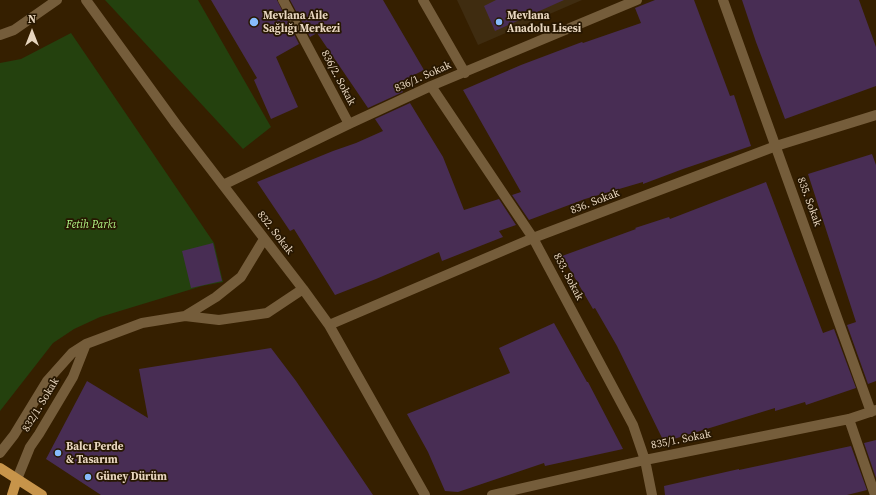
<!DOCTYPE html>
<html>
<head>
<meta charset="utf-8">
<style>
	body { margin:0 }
	#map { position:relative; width:876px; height:495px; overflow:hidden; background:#351f00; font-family:"Source Serif 4",serif }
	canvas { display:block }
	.north { position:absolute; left:12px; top:12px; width:40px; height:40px; -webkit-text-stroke:3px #271701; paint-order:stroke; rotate:0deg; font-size:11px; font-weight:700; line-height:16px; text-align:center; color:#e7d5be }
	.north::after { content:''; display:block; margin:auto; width:14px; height:18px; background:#e7d5be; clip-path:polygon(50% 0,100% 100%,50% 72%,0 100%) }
</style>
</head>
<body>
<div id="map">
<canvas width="876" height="495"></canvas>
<div class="north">N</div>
</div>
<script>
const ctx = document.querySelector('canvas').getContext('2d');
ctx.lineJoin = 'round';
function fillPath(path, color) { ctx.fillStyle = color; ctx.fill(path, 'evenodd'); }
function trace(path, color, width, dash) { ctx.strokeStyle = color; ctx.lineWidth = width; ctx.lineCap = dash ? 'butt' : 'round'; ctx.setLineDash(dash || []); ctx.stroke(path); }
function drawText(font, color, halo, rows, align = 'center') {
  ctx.font = font + ' "Source Serif 4",serif'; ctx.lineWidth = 3.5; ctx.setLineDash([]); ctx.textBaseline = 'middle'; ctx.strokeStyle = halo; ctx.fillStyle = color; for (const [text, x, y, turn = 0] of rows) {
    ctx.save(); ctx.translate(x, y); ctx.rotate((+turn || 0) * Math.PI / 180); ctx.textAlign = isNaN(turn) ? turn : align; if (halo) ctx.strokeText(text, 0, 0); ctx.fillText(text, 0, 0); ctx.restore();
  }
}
fillPath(new Path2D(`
	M 457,0 L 582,0 L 478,45 Z`), '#3f2c10');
fillPath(new Path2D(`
	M 105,0 L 198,0 L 271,127 L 243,149 Z
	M 71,33 L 214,243 L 223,282 L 202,286 L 100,317 L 74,329 L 53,343 L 0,411 L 0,63 L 21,59 Z`), '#24410e');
fillPath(new Path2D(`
	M 211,0 L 277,0 L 299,44 L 276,57 L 298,107 L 271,119 L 254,80 L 257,78 Z
	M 290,0 L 383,0 L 424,70 L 398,83 L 403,92 L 368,108 L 317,33 L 310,37 Z
	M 496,0 L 564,0 L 495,31 L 484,6 Z
	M 655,0 L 694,0 L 730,96 L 734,95 L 751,146 L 683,169 L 643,184 L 643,182 L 585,199 L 529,220 L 512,195 L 521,192 L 463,90 L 521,65 L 582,42 L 583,43 L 641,23 L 635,8 Z
	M 742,0 L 859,0 L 876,47 L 876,86 L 785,119 L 756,42 Z
	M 410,103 L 443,157 L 464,210 L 499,199 L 516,225 L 499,231 L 503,237 L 442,261 L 439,252 L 376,279 L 335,295 L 294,229 L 290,231 L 257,182 L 333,151 L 356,143 L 383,131 L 375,119 Z
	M 872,154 L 876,165 L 876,381 L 868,384 L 847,325 L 856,322 L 808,174 Z
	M 766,182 L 823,333 L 834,329 L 856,388 L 806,405 L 805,402 L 775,411 L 775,408 L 664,442 L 617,346 L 595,308 L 593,309 L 562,256 L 636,229 L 635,228 L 669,217 L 670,219 Z
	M 213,243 L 222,281 L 191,288 L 182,251 Z
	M 554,323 L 587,382 L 588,382 L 623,449 L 545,466 L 544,463 L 458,492 L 445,491 L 428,452 L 407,414 L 510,373 L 499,348 Z
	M 271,348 L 296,381 L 373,495 L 101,495 L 46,459 L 87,381 L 148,418 L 139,369 Z
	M 876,440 L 876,478 L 864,443 Z
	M 851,446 L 867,490 L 847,495 L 665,495 L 664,486 L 739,469 L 739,470 Z`), '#482d54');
trace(new Path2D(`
	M 86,0 L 176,124 L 303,289 L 329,325 L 425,495
	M 283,0 L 349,124
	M 423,0 L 465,73
	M 723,0 L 871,412
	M 0,35 L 14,30 L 57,0
	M 431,86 L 533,238 L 633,425 L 645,460 L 652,495
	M 223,185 L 349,124 L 431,86 L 637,0
	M 185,316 L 216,297 L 241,277 L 264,239
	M 329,325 L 533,238 L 776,146 L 876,115
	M 849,419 L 875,495
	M 0,453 L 14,435 L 47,381 L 72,353 L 86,344 L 142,323 L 185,316 L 219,320 L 267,313 L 303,289
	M 17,479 L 30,447 L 39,434 L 73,377 L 86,344
	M 492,495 L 645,460 L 849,419 L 876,410`), '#755d3b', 10);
trace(new Path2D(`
	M 0,468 L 42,495
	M 12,495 L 17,479`), '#c7944a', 10);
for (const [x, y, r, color] of [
	[254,22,5,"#87bbfb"],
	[499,22,4,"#87bbfb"],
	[58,453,4,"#87bbfb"],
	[88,477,4,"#87bbfb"]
]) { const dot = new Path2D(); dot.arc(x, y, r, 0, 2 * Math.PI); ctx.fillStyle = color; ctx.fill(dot); trace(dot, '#271701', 1.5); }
drawText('bold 11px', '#e7d5be', '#271701', [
	["Mevlana Aile",263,16],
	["Sağlığı Merkezi",263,29],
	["Mevlana",507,16],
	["Anadolu Lisesi",507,29],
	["Balcı Perde",66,447],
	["& Tasarım",66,460],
	["Güney Dürüm",96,477]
], 'left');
drawText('11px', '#e7d5be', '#271701', [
	["836/1. Sokak",423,77,-24],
	["836/2. Sokak",338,78,62],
	["836. Sokak",595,202,-21],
	["835. Sokak",809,202,70],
	["832. Sokak",275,233,52],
	["833. Sokak",568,277,62],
	["832/1. Sokak",41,405,-59],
	["835/1. Sokak",681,440,-11]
]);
drawText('italic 11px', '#aef384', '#271701', [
	["Fetih Parkı",91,225]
]);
</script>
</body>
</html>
